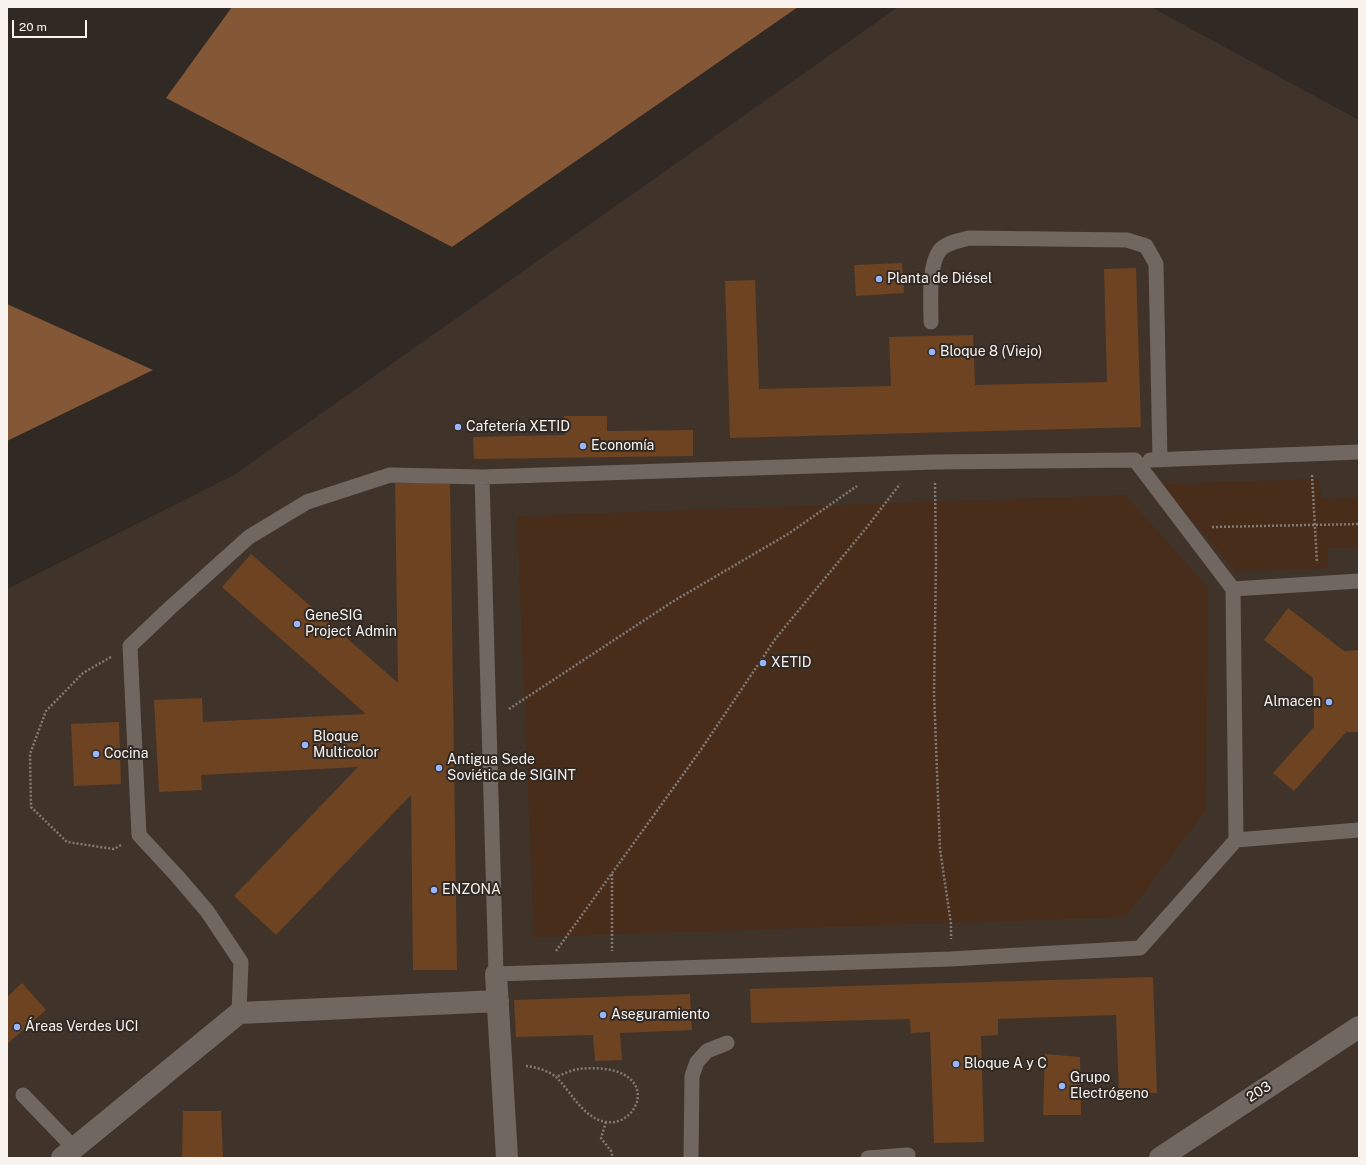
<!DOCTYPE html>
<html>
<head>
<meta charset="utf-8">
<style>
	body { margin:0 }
	#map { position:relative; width:1366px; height:1165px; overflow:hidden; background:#312924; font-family:"Public Sans",sans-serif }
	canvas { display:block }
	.frame { position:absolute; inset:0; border:8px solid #f9f3f0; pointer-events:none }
	.scale { position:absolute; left:12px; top:20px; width:75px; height:18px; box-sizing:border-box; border:2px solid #f9f3f0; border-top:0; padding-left:5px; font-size:12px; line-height:14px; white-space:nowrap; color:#f9f3f0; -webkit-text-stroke:3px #312924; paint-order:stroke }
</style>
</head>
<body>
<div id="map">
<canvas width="1366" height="1165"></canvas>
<div class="frame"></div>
<div class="scale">20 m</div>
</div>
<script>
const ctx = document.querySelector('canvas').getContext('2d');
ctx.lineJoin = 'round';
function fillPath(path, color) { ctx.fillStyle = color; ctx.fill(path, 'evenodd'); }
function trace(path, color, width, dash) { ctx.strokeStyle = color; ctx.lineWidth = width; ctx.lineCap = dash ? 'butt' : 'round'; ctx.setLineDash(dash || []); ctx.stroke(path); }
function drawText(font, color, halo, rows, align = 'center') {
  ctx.font = font + ' "Public Sans",sans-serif'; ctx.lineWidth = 4; ctx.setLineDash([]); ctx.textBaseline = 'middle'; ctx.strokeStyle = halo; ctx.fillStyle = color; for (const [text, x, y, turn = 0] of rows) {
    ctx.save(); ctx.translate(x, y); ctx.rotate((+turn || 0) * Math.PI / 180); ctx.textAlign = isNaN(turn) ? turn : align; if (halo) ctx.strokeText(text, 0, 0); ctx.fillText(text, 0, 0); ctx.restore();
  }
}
fillPath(new Path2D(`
	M 898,7 L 1151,7 L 1359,120 L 1359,1158 L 7,1158 L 7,589 L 234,475 Z`), '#40332a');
fillPath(new Path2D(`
	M 1320,479 L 1321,499 L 1359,498 L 1359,547 L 1327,548 L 1328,568 L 1235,571 L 1161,484 Z
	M 1125,495 L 1208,587 L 1206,810 L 1126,917 L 534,937 L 517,516 Z`), '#482e1a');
fillPath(new Path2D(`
	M 232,7 L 798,7 L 452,247 L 166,98 Z
	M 7,304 L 153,370 L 7,441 Z`), '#845737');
fillPath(new Path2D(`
	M 902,263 L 904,293 L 856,296 L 854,265 Z
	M 1136,268 L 1141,427 L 730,438 L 725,281 L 755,280 L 759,389 L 891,386 L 889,337 L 973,335 L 975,385 L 1107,382 L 1104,269 Z
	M 564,416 L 607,416 L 607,431 L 693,430 L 693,456 L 474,459 L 473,437 L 565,435 Z
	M 450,482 L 457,970 L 413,970 L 411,795 L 276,935 L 234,896 L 358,767 L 201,775 L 202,790 L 159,792 L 154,700 L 202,698 L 203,722 L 366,714 L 222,587 L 251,554 L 398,683 L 395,483 Z
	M 1288,608 L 1344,651 L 1359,650 L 1359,732 L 1346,732 L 1294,791 L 1273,773 L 1314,727 L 1313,678 L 1264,640 Z
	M 119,722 L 121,784 L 74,786 L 71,724 Z
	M 1153,977 L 1157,1093 L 1119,1094 L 1116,1015 L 998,1019 L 998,1035 L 981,1036 L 984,1142 L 934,1143 L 930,1032 L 911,1033 L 910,1019 L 751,1023 L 750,989 Z
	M 22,983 L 46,1010 L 7,1044 L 7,997 Z
	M 690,994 L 692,1030 L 620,1033 L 622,1060 L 595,1061 L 593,1035 L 516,1037 L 514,1000 Z
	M 1045,1054 L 1080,1057 L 1081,1115 L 1043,1115 Z
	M 183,1111 L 221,1111 L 223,1158 L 182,1158 Z`), '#6e4322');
trace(new Path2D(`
	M 1312,475 L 1317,563
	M 935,483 L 936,560 L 934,693 L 940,849 L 951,924 L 951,939
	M 1212,527 L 1359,524
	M 111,657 L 83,673 L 46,711 L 30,754 L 31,807 L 67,842 L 114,849 L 121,845
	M 509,709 L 672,602 L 788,534 L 857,486
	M 612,874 L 612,951
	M 556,951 L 700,751 L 776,638 L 867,527 L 900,484
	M 526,1066 C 536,1067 550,1071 557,1078 C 572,1093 583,1118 606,1122 C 630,1126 650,1095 629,1078 C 617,1068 595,1067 579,1069 C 572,1070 563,1074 556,1077
	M 606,1122 L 601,1138 L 611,1151 L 613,1158`), '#817a76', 2.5, [2, 2]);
trace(new Path2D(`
	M 931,322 C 931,303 928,265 940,250 C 947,242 959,241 969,238 L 1127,240 L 1146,246 L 1156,264 L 1160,460
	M 1135,460 L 1233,589 L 1236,840 L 1140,948 L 950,959 L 496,974 L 482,477 L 935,462 Z
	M 1150,460 L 1359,452
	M 1233,589 L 1359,581
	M 1236,840 L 1359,830
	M 239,1013 L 241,962 L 207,911 L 177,876 L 139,835 L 130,646 L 171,607 L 249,537 L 307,502 L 390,475 L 482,477
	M 23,1095 L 74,1148
	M 691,1158 L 692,1076 L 697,1062 L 707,1051 L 727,1043
	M 868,1158 L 908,1155`), '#706761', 15);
trace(new Path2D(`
	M 496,974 L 507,1158
	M 62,1158 L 239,1013 L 498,1001`), '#706761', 22);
trace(new Path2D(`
	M 1160,1158 L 1359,1027`), '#706761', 22);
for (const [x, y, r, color] of [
	[879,279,4,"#97b6fd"],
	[932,352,4,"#97b6fd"],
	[458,427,4,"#97b6fd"],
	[583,446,4,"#97b6fd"],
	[297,624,4,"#97b6fd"],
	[763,663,4,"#97b6fd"],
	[1329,702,4,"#97b6fd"],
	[305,745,4,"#97b6fd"],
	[96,754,4,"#97b6fd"],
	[439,768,4,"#97b6fd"],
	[434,890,4,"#97b6fd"],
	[603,1015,4,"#97b6fd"],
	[17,1027,4,"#97b6fd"],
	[956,1064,4,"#97b6fd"],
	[1062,1086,4,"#97b6fd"]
]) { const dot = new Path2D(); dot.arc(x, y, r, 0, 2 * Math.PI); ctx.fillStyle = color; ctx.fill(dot); trace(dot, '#312924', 1.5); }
drawText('14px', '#f9f3f0', '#312924', [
	["Planta de Diésel",887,279],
	["Bloque 8 (Viejo)",940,352],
	["Cafetería XETID",466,427],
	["Economía",591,446],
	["GeneSIG",305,616],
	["Project Admin",305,632],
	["XETID",771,663],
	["Almacen",1321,702,"right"],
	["Bloque",313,737],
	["Multicolor",313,753],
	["Cocina",104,754],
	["Antigua Sede",447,760],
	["Soviética de SIGINT",447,776],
	["ENZONA",442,890],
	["Aseguramiento",611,1015],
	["Áreas Verdes UCI",25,1027],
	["Bloque A y C",964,1064],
	["Grupo",1070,1078],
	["Electrógeno",1070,1094]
], 'left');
drawText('14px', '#f9f3f0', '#312924', [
	["203",1259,1092,-33]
]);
</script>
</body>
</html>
